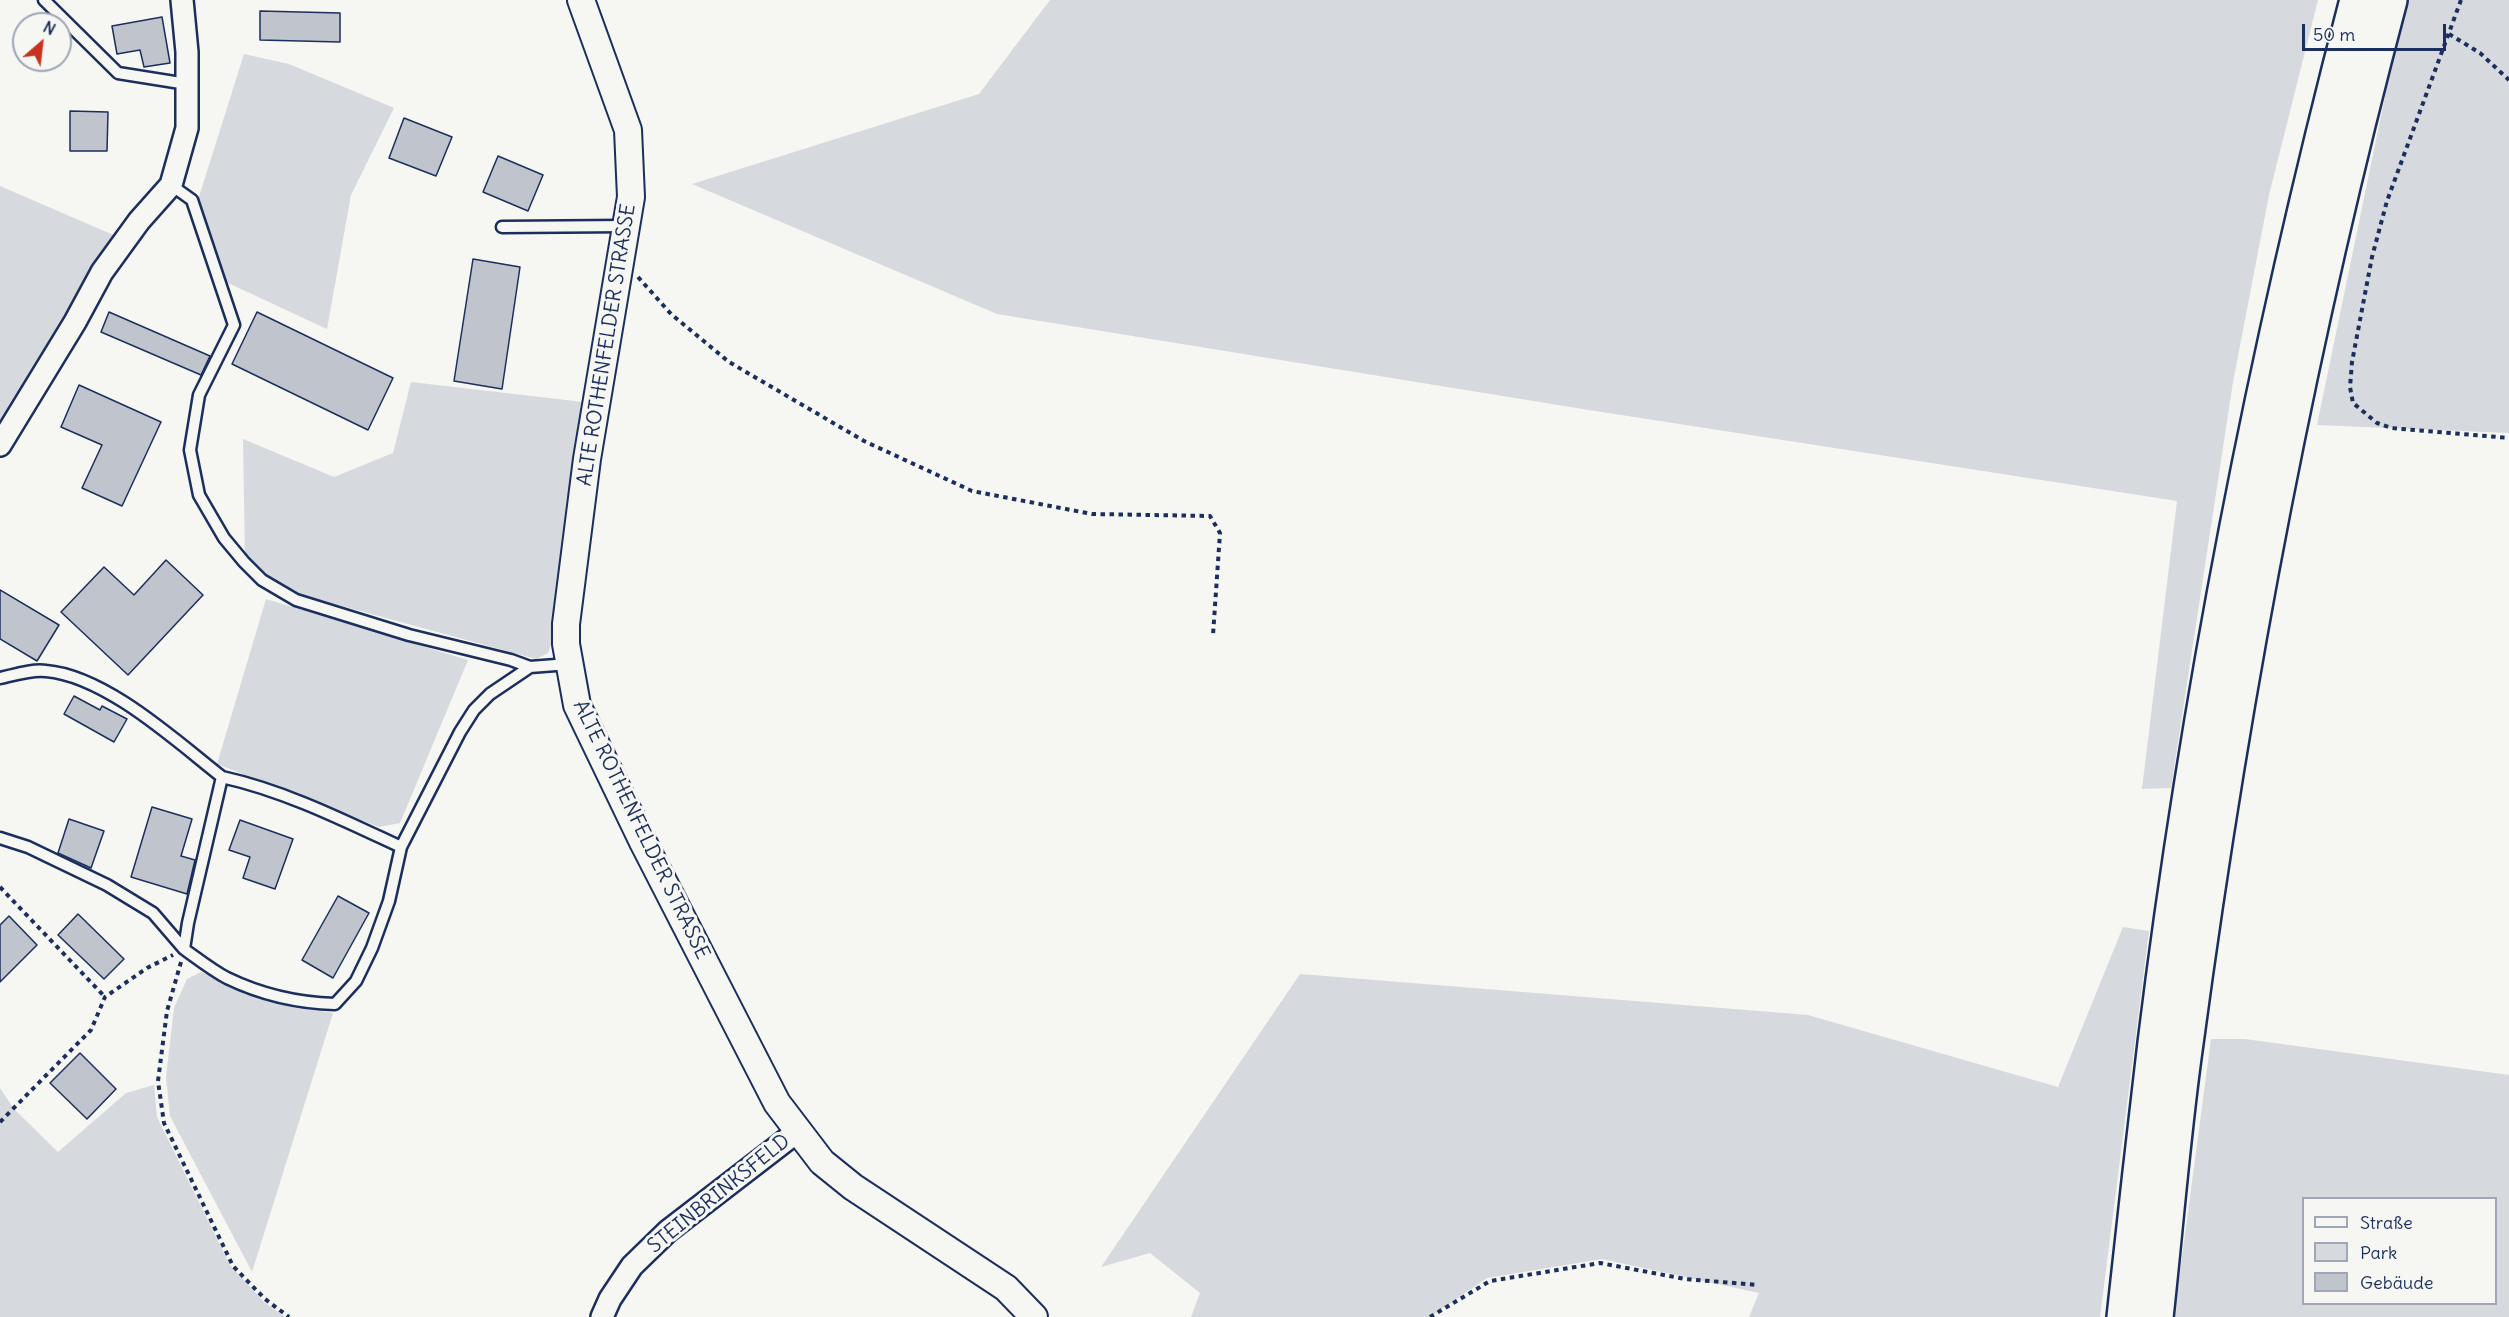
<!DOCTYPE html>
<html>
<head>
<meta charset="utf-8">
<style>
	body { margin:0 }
	#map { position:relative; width:2509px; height:1317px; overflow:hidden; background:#f6f6f2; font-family:Delius,sans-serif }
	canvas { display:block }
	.legend { position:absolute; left:2302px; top:1197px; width:195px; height:108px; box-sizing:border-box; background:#f6f6f2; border:2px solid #9ea6b7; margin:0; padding:8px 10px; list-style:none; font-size:18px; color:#1b2f5e }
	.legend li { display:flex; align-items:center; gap:12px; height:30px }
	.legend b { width:30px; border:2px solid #9ea6b7 }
	.north { position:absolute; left:12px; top:12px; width:60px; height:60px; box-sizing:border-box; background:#f6f6f2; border:2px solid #9ea6b7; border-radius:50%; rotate:28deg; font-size:16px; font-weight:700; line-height:24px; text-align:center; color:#1b2f5e }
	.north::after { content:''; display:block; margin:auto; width:21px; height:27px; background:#c8321e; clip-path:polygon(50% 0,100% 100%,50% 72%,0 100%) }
	.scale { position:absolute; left:2302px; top:24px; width:144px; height:27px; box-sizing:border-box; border:3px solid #1b2f5e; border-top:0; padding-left:8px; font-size:18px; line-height:21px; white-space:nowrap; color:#1b2f5e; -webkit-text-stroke:4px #f6f6f2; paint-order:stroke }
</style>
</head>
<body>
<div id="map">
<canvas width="2509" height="1317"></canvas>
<ul class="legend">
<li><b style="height:8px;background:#f6f6f2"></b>Straße</li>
<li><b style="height:16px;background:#d6d9dd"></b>Park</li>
<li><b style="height:16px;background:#c0c4cd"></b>Gebäude</li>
</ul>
<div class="north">N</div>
<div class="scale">50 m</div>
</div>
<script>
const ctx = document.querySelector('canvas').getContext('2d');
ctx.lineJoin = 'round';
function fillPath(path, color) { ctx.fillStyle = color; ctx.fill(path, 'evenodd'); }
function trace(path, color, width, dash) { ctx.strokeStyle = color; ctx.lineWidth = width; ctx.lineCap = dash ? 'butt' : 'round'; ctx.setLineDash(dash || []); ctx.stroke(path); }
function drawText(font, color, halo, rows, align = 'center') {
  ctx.font = font + ' Delius,sans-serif'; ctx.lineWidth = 6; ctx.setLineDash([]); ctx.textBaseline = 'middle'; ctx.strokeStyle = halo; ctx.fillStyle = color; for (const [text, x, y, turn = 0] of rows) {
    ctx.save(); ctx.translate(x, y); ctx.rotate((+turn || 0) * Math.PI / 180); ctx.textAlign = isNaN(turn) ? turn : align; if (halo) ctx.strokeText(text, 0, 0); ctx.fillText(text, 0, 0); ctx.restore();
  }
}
fillPath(new Path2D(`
	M 1050,0 L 2318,0 L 2269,195 L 2233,382 L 2171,788 L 2142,789 L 2177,501 L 1589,410 L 997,314 L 692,184 L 979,94 Z
	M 2405,0 L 2509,0 L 2509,433 L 2317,425 Z
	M 244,54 L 289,64 L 394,108 L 351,195 L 327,329 L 226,282 L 198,200 Z
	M 0,186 L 118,237 L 0,432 Z
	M 411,382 L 583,402 L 556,630 L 548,653 L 536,659 L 298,594 L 264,575 L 245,559 L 243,439 L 334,477 L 393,453 Z
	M 266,599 L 468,660 L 400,823 L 379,827 L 217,764 Z
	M 2123,927 L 2149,931 L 2100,1317 L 1749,1317 L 1759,1293 L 1602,1259 L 1487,1278 L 1430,1317 L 1191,1317 L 1200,1293 L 1150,1253 L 1101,1267 L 1300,974 L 1808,1015 L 2058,1087 Z
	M 201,972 L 290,1007 L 333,1013 L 252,1272 L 170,1116 L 166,1077 L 174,1008 L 187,979 Z
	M 2211,1039 L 2245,1039 L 2509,1075 L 2509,1317 L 2174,1317 ZM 2304,1198 L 2496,1198 L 2496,1304 L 2304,1304 Z
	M 154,1085 L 157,1117 L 230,1265 L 264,1302 L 285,1317 L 0,1317 L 0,1088 L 14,1109 L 58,1152 L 126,1093 Z`), '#d6d9dd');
const building = new Path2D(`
	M 260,11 L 340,13 L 340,42 L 260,40 Z
	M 162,17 L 170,63 L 144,67 L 140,50 L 117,54 L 112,26 Z
	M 70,111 L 108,112 L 107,151 L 70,151 Z
	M 404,118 L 452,137 L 436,176 L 389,158 Z
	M 498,156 L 543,175 L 528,211 L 483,192 Z
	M 473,259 L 520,267 L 502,389 L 454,381 Z
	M 109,312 L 210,356 L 201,375 L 101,332 Z
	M 257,312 L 393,378 L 368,430 L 232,364 Z
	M 79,385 L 161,422 L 122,506 L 82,488 L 102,445 L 61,427 Z
	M 166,560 L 203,595 L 128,675 L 61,612 L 104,567 L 134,595 Z
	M 0,590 L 59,625 L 37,661 L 0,639 Z
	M 74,696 L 100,710 L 102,706 L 127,719 L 114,742 L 64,714 Z
	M 152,807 L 192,819 L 181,856 L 195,860 L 187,894 L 131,877 Z
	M 69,819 L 104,831 L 91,868 L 58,853 Z
	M 240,820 L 293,839 L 275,889 L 243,878 L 250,857 L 229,850 Z
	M 338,896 L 369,913 L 333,978 L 302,960 Z
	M 78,914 L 124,959 L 104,979 L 58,935 Z
	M 9,916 L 37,945 L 0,982 L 0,925 Z
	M 80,1053 L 116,1089 L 87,1119 L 50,1083 Z`);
fillPath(building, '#c0c4cd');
trace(building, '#1b2f5e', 1.5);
const service = new Path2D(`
	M 44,0 L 118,73 L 187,84
	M 171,185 L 192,200 L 234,325 L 199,395 L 190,450 L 199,495 L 224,538 L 244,562 L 262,580 L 296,600 L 409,635 L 511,660 L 530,667
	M 502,227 L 626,226
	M 0,678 C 14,675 32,669 46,671 C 106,676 176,741 222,777 L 188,923 L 184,949 C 198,959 212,970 227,978 C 260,994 299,1003 335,1004 L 356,981 L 372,948 L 389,901 L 401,847 L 460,732 L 474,710 L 490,694 L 530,667 L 569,664
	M 222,777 C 285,791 343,820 401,847
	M 0,838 L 28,847 L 107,885 L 153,913 L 184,949`);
const minor = new Path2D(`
	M 0,445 L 75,322 L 102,272 L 139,221 L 171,185 L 187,128 L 187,52 L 182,0
	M 602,1317 L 610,1299 L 632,1266 L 668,1231 L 798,1131`);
const tertiary = new Path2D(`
	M 581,0 L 628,130 L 631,197 L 587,459 L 566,624 L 566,644 L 577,705 L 643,842 L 777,1103 L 822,1162 L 853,1187 L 1006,1288 L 1034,1317`);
const motorway = new Path2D(`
	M 2124,1317 C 2134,1226 2144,1134 2155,1043 C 2198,694 2268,340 2357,0
	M 2156,1317 C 2166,1226 2173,1134 2186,1043 C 2233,692 2299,342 2390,0`);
trace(service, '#1b2f5e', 15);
trace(minor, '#1b2f5e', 26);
trace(tertiary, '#1b2f5e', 30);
trace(motorway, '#1b2f5e', 38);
trace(new Path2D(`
	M 2461,0 L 2387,201 L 2372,257 L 2352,362 L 2350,387 L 2353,403 L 2377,423 L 2391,428 L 2509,438
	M 2449,34 L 2480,53 L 2509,80
	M 638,277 L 671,314 L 729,362 L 864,441 L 972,491 L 1092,514 L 1210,516 L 1220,533 L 1213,635
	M 0,887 L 105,997
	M 181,962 L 167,1011 L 158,1081 L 164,1123 L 233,1266 L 265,1299 L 289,1317
	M 0,1122 L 91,1030 L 105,997 L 147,968 L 173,955
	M 1430,1317 L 1490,1281 L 1600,1263 L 1685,1279 L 1758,1285`), '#1b2f5e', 4, [4.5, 4.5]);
trace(service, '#f6f6f2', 10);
trace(minor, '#f6f6f2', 21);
trace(tertiary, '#f6f6f2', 26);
trace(motorway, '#f6f6f2', 33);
drawText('20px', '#1b2f5e', '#f6f6f2', [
	["ALTE ROTHENFELDER STRASSE",607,345,-81],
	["ALTE ROTHENFELDER STRASSE",641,830,64],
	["STEINBRINKSFELD",719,1194,-39]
]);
</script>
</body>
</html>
